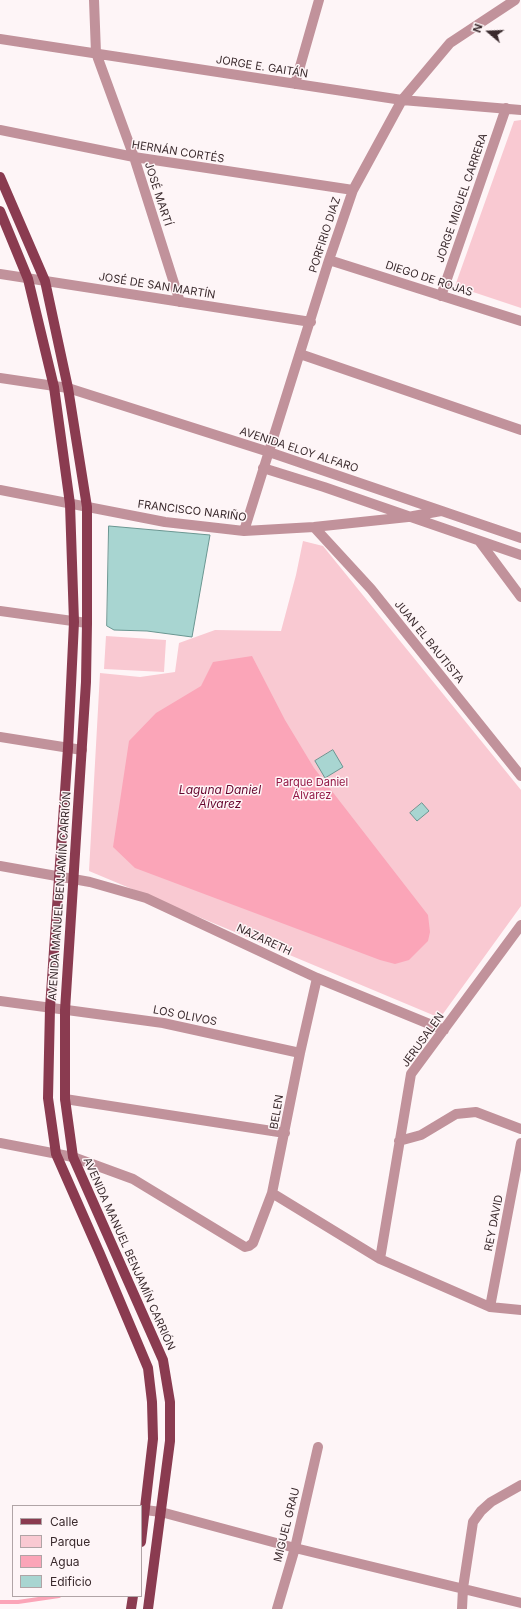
<!DOCTYPE html>
<html>
<head>
<meta charset="utf-8">
<style>
	body { margin:0 }
	#map { position:relative; width:521px; height:1609px; overflow:hidden; background:#fef5f7; font-family:Inter,sans-serif }
	canvas { display:block }
	.legend { position:absolute; left:12px; top:1505px; width:130px; height:92px; box-sizing:border-box; background:#fef5f7; border:1px solid #b0a4a6; margin:0; padding:5px 7px; list-style:none; font-size:12px; color:#3a2a2d }
	.legend li { display:flex; align-items:center; gap:8px; height:20px }
	.legend b { width:20px; border:1px solid #b0a4a6 }
	.north { position:absolute; left:469px; top:12px; width:40px; height:40px; -webkit-text-stroke:3px #fef5f7; paint-order:stroke; rotate:289deg; font-size:11px; font-weight:700; line-height:16px; text-align:center; color:#3a2a2d }
	.north::after { content:''; display:block; margin:auto; width:14px; height:18px; background:#3a2a2d; clip-path:polygon(50% 0,100% 100%,50% 72%,0 100%) }
</style>
</head>
<body>
<div id="map">
<canvas width="521" height="1609"></canvas>
<ul class="legend">
<li><b style="height:5px;background:#8a3b50"></b>Calle</li>
<li><b style="height:11px;background:#f9c9d2"></b>Parque</li>
<li><b style="height:11px;background:#fba5b8"></b>Agua</li>
<li><b style="height:11px;background:#a8d5d1"></b>Edificio</li>
</ul>
<div class="north">N</div>
</div>
<script>
const ctx = document.querySelector('canvas').getContext('2d');
ctx.lineJoin = 'round';
function fillPath(path, color) { ctx.fillStyle = color; ctx.fill(path, 'evenodd'); }
function trace(path, color, width, dash) { ctx.strokeStyle = color; ctx.lineWidth = width; ctx.lineCap = dash ? 'butt' : 'round'; ctx.setLineDash(dash || []); ctx.stroke(path); }
function drawText(font, color, halo, rows, align = 'center') {
  ctx.font = font + ' Inter,sans-serif'; ctx.lineWidth = 3; ctx.setLineDash([]); ctx.textBaseline = 'middle'; ctx.strokeStyle = halo; ctx.fillStyle = color; for (const [text, x, y, turn = 0] of rows) {
    ctx.save(); ctx.translate(x, y); ctx.rotate((+turn || 0) * Math.PI / 180); ctx.textAlign = isNaN(turn) ? turn : align; if (halo) ctx.strokeText(text, 0, 0); ctx.fillText(text, 0, 0); ctx.restore();
  }
}
fillPath(new Path2D(`
	M 521,120 L 521,308 L 455,286 L 514,121 Z
	M 303,541 L 323,546 L 521,790 L 521,906 L 440,1018 L 89,871 L 100,673 L 140,677 L 175,672 L 179,643 L 215,630 L 281,631 L 296,575 Z
	M 106,636 L 166,640 L 164,672 L 104,669 Z`), '#f9c9d2');
fillPath(new Path2D(`
	M 252,656 L 285,720 L 314,768 L 428,915 L 430,932 L 428,941 L 409,960 L 395,964 L 380,960 L 135,868 L 113,847 L 129,741 L 156,713 L 201,686 L 213,662 Z`), '#fba5b8');
trace(new Path2D(`
	M 0,1602 L 18,1602 L 59,1596`), '#fba5b8', 4);
const building = new Path2D(`
	M 109,526 L 210,535 L 192,637 L 147,631 L 114,630 L 107,626 Z
	M 333,750 L 343,767 L 325,778 L 315,761 Z
	M 422,803 L 429,811 L 417,821 L 410,813 Z`);
fillPath(building, '#a8d5d1');
trace(building, '#6a9691', 1);
trace(new Path2D(`
	M 94,0 L 96,53 L 134,157 L 180,302
	M 0,39 L 402,100 L 521,110
	M 295,84 L 319,0
	M 0,130 L 134,157 L 353,190
	M 329,260 L 521,321
	M 0,274 L 311,322
	M 441,296 L 506,108
	M 300,354 L 521,430
	M 0,378 L 68,388 L 269,452 L 521,538
	M 263,468 L 324,487 L 521,555
	M 0,490 L 165,522 L 244,531 L 314,527 L 408,517 L 441,511
	M 314,527 L 371,589 L 521,776
	M 244,531 L 329,260 L 353,190 L 402,100 L 450,43 L 515,0
	M 480,542 L 521,597
	M 0,611 L 87,623
	M 0,737 L 82,750
	M 0,866 L 90,882 L 146,898 L 317,978 L 444,1030
	M 0,1001 L 163,1023 L 300,1053
	M 65,1099 L 285,1133
	M 399,1141 L 421,1135 L 456,1114 L 476,1112 L 521,1129
	M 0,1143 L 73,1157 L 133,1179 L 245,1247 L 249,1246 L 253,1243 L 272,1193 L 300,1053 L 317,978
	M 272,1193 L 380,1259 L 490,1307 L 521,1310
	M 380,1259 L 411,1074 L 521,925
	M 490,1307 L 521,1143
	M 145,1510 L 161,1512 L 295,1548 L 521,1603
	M 277,1609 L 295,1548 L 318,1447
	M 462,1609 L 463,1588 L 473,1522 L 481,1511 L 491,1502 L 521,1485`), '#c1929b', 10);
trace(new Path2D(`
	M 0,177 L 45,281 L 68,388 L 87,507 L 87,623 L 86,682 L 65,1010 L 65,1099 L 73,1157 L 163,1360 L 170,1402 L 170,1441 L 148,1609
	M 0,211 L 28,279 L 54,387 L 70,504 L 74,622 L 68,748 L 50,1008 L 48,1098 L 56,1154 L 100,1254 L 148,1368 L 152,1402 L 153,1439 L 141,1542
	M 131,1609 L 133,1596`), '#8a3b50', 10);
drawText('11px', '#3a2a2d', '#fef5f7', [
	["JORGE E. GAITÁN",262,67,9],
	["HERNÁN CORTÉS",178,152,9],
	["JOSÉ MARTÍ",158,194,72],
	["JORGE MIGUEL CARRERA",462,198,-71],
	["PORFIRIO DIAZ",325,235,-72],
	["DIEGO DE ROJAS",429,279,18],
	["JOSÉ DE SAN MARTÍN",157,286,9],
	["AVENIDA ELOY ALFARO",299,450,18],
	["FRANCISCO NARIÑO",192,511,7],
	["JUAN EL BAUTISTA",429,642,51],
	["AVENIDA MANUEL BENJAMÍN CARRIÓN",60,896,-86],
	["NAZARETH",264,940,25],
	["LOS OLIVOS",185,1016,11],
	["JERUSALEN",423,1040,-54],
	["BELEN",277,1112,-80],
	["REY DAVID",494,1223,-79],
	["AVENIDA MANUEL BENJAMÍN CARRIÓN",129,1254,66],
	["MIGUEL GRAU",287,1525,-76]
]);
drawText('11px', '#931745', '#fef5f7', [
	["Parque Daniel",312,783],
	["Álvarez",312,796]
]);
drawText('italic 12px', '#65042c', '#fef5f7', [
	["Laguna Daniel",220,790],
	["Álvarez",220,804]
]);
</script>
</body>
</html>
